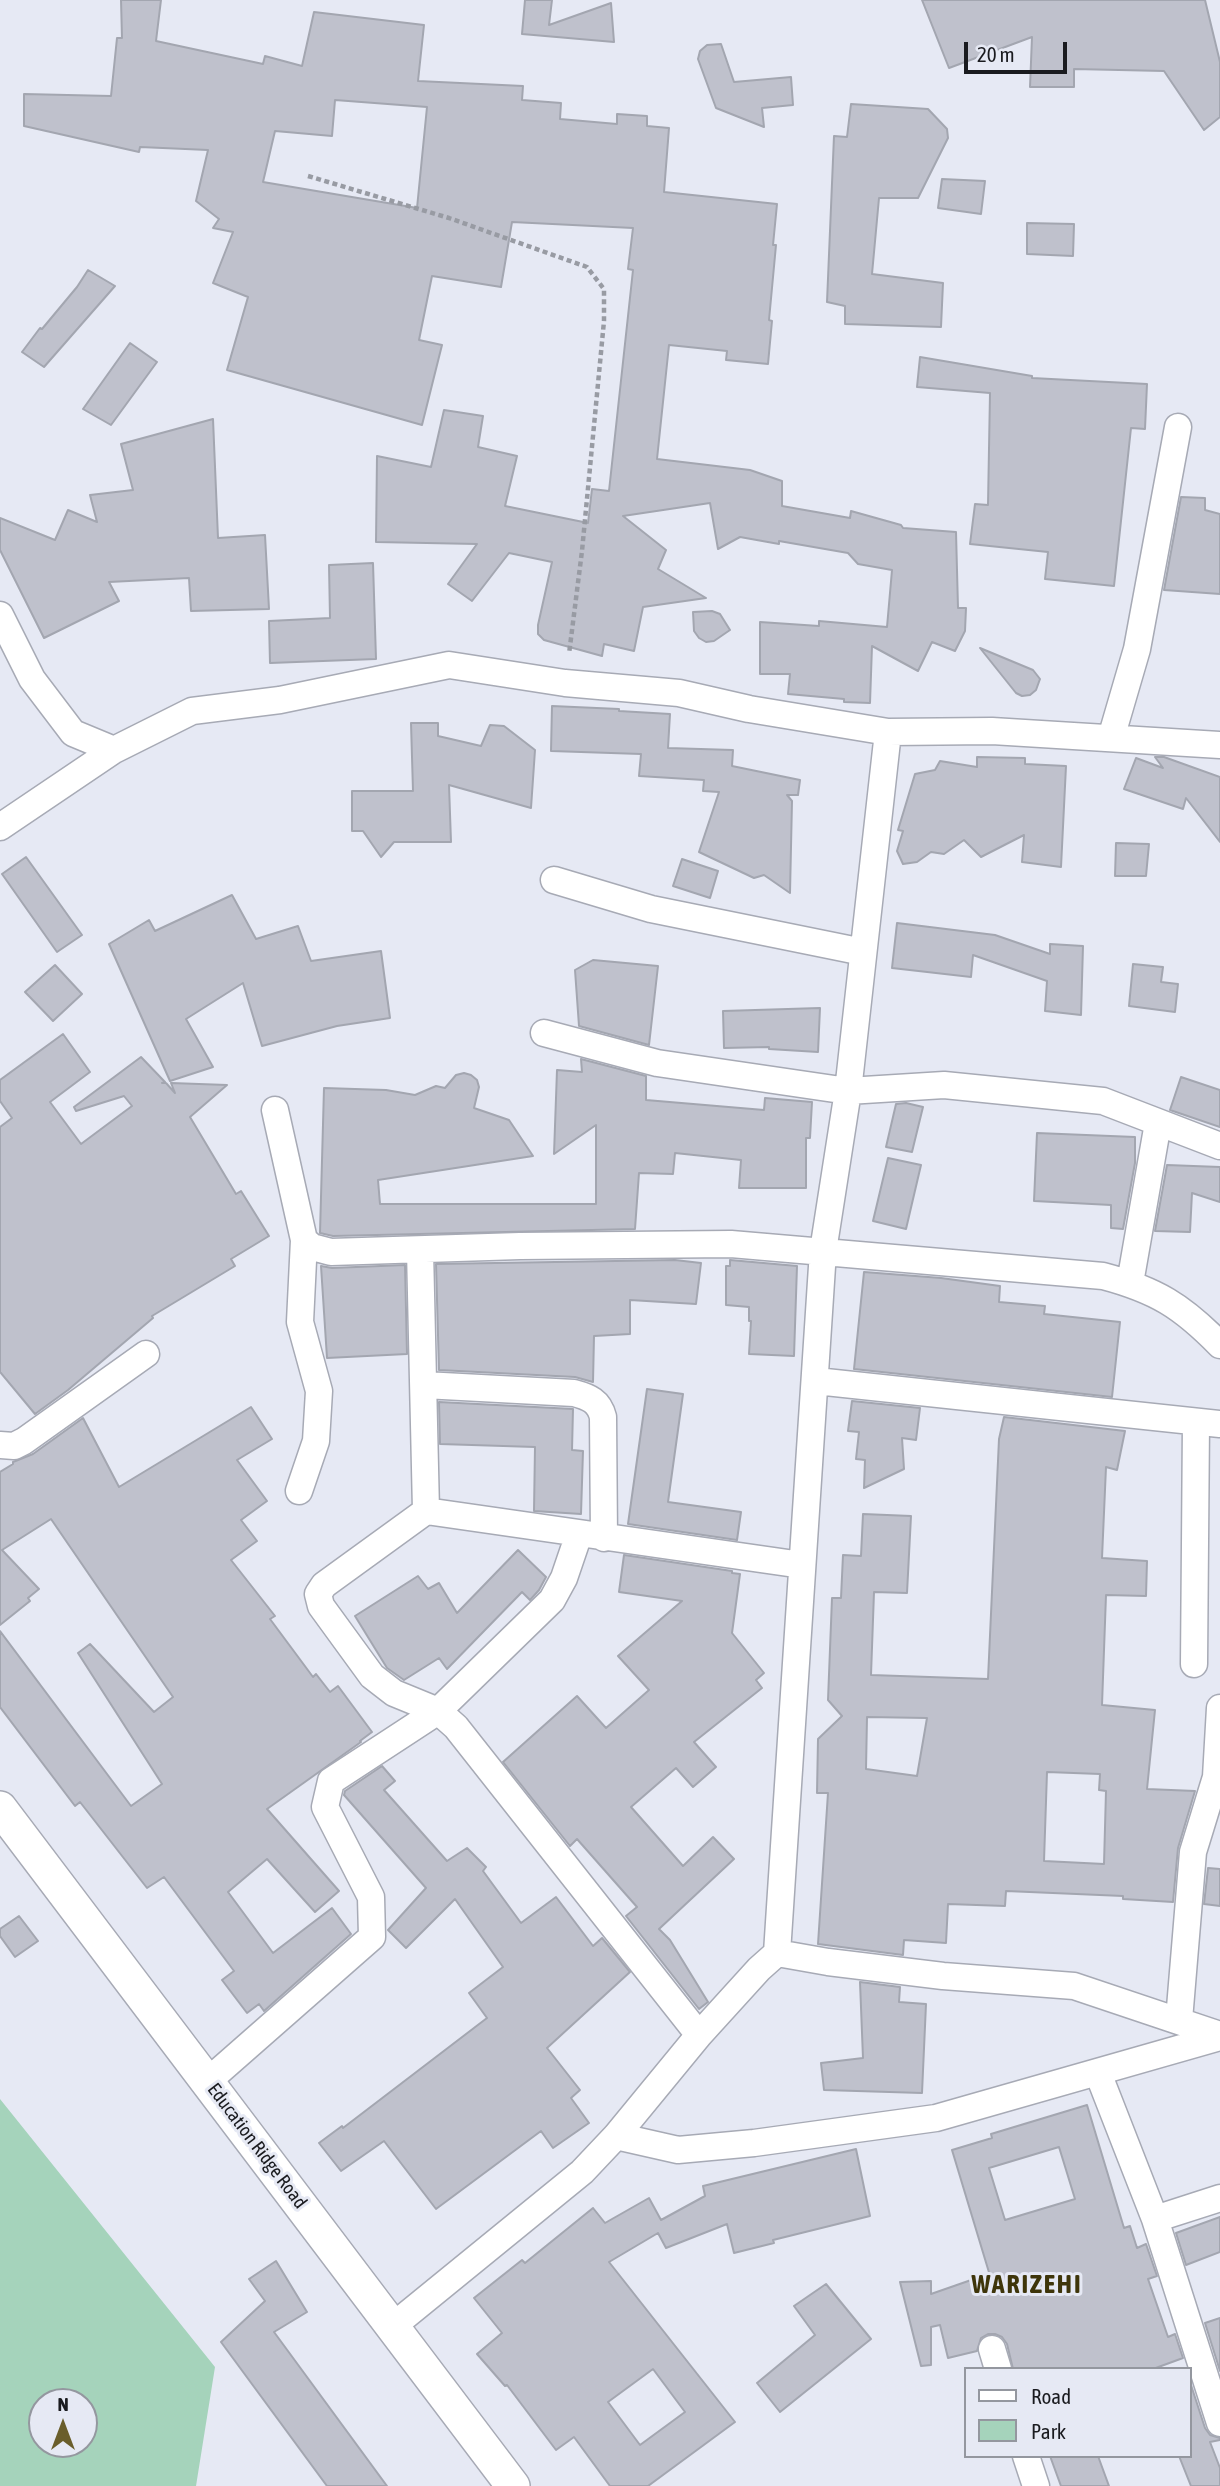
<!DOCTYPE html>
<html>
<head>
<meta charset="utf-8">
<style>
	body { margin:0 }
	#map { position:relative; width:1220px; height:2486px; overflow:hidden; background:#e6e9f4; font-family:"Asap Condensed",sans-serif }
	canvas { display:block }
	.legend { position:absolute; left:964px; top:2367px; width:228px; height:91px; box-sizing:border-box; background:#e6e9f4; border:2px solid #94979f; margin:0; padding:9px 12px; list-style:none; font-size:21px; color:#1a1b1f }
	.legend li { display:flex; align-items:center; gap:14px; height:35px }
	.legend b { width:35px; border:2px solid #94979f }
	.north { position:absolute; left:28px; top:2388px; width:70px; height:70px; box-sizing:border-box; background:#e6e9f4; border:2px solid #94979f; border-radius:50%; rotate:0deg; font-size:19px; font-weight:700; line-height:28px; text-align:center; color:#1a1b1f }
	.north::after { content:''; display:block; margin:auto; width:24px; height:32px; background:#6a5e2b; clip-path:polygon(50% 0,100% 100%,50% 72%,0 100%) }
	.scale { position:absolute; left:964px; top:42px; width:103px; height:32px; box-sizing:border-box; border:4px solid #1a1b1f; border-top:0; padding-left:9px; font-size:21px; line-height:24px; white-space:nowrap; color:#1a1b1f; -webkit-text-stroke:5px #e6e9f4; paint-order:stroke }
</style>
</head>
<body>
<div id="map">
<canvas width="1220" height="2486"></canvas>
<ul class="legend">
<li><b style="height:9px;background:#fff"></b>Road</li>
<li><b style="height:19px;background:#a5d3bb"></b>Park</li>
</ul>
<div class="north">N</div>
<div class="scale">20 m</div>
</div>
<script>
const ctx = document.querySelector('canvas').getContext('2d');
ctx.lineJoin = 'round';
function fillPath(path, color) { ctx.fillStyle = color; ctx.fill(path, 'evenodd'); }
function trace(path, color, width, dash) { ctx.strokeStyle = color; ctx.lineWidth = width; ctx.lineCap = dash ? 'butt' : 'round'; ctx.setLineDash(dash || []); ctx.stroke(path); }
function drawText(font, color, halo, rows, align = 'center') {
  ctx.font = font + ' "Asap Condensed",sans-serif'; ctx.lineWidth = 6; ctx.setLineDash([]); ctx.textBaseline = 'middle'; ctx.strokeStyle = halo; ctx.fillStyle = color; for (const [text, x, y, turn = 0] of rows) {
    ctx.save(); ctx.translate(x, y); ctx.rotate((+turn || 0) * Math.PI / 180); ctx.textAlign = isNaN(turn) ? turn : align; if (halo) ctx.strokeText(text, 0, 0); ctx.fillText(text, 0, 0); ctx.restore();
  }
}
fillPath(new Path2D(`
	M 0,2099 L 215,2367 L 196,2486 L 0,2486 ZM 42,2402 L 84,2402 L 84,2444 L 42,2444 Z`), '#a5d3bb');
const building = new Path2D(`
	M 121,0 L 161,0 L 156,41 L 263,64 L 265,56 L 302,66 L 314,12 L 424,25 L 418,81 L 523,86 L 522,100 L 561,103 L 560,119 L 617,124 L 617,114 L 647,116 L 647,126 L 669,128 L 664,192 L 777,204 L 773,245 L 776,245 L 769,320 L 772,321 L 768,364 L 726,360 L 727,351 L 669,345 L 657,459 L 750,470 L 782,481 L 782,506 L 850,518 L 851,511 L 901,525 L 903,528 L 956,532 L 958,608 L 966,608 L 965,631 L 955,651 L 932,642 L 918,671 L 872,646 L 870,703 L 844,702 L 844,699 L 788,694 L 790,674 L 760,674 L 760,622 L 819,626 L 819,621 L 887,627 L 892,570 L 858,564 L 848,553 L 779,541 L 779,544 L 740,537 L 718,549 L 710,503 L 623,516 L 666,550 L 658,569 L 706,598 L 643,607 L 634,651 L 604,644 L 602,656 L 544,640 L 538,634 L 538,625 L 552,562 L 509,553 L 472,601 L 448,584 L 477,544 L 376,542 L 377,456 L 431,467 L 444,410 L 483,416 L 478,447 L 517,456 L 505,506 L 588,523 L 592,489 L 609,491 L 633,270 L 628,269 L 633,228 L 512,222 L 501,287 L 432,276 L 419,340 L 442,345 L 422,425 L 227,370 L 248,297 L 213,283 L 233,232 L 213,228 L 219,219 L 196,201 L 208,150 L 140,147 L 139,152 L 24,126 L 24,94 L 111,96 L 117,38 L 122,38 ZM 335,100 L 427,107 L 417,208 L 263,182 L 275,131 L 332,136 Z
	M 525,0 L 552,0 L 549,25 L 611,3 L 614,42 L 522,34 Z
	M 922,0 L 1205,0 L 1220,62 L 1220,117 L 1204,130 L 1164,71 L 1074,69 L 1074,87 L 1030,87 L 1032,37 L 949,68 Z
	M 721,44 L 734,82 L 791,77 L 793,105 L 762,108 L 764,127 L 716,108 L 698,59 L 700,51 L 707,45 Z
	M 851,104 L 928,109 L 947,129 L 948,138 L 918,198 L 879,198 L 872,274 L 943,283 L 941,327 L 845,324 L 845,306 L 827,302 L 834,136 L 847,137 Z
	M 942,179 L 985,181 L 981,214 L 938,208 Z
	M 1027,223 L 1074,224 L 1073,256 L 1027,254 Z
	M 88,270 L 115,286 L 44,367 L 22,352 L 40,328 L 42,329 L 77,287 Z
	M 130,343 L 157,362 L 111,425 L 83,409 Z
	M 920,357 L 1032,376 L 1032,378 L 1147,384 L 1145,429 L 1131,428 L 1114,586 L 1045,579 L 1048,552 L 970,544 L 975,504 L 988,505 L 990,393 L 917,387 Z
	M 213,419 L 218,538 L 265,535 L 269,609 L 191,611 L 189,578 L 109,582 L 119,601 L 44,638 L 0,550 L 0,518 L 55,540 L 68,510 L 97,522 L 90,495 L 133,490 L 121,444 Z
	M 1181,497 L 1205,498 L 1205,510 L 1220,514 L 1220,594 L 1164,590 Z
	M 373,563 L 376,659 L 270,663 L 269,621 L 330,618 L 329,565 Z
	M 712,611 L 720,614 L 730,630 L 714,641 L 706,642 L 699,638 L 694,631 L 693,612 Z
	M 980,648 L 1033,670 L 1040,679 L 1036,690 L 1030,695 L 1022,696 L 1016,693 Z
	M 552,706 L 619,709 L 619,711 L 670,714 L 668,748 L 733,750 L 732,766 L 800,780 L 798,795 L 787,795 L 792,801 L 790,893 L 764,875 L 754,878 L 699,852 L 719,792 L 703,791 L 704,780 L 639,776 L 641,754 L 551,751 Z
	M 411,723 L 438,723 L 438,736 L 481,746 L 490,725 L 504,726 L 535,750 L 531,808 L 449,785 L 451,842 L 394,842 L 381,857 L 363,831 L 352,831 L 352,791 L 413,791 Z
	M 977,757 L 1025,758 L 1025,764 L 1066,766 L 1061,867 L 1022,862 L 1024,835 L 981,857 L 964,840 L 944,854 L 931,852 L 917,862 L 903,864 L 897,851 L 903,831 L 898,830 L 915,774 L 935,770 L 940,761 L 977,767 Z
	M 1155,757 L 1164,757 L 1220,777 L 1220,842 L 1186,798 L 1183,809 L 1124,789 L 1136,758 L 1163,768 Z
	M 1116,843 L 1149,844 L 1146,876 L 1115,876 Z
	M 26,857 L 82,935 L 57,952 L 2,874 Z
	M 682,859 L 718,871 L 710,898 L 673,886 Z
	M 232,895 L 256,939 L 298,926 L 311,961 L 381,951 L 390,1018 L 337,1026 L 262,1046 L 243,983 L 186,1019 L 213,1067 L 170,1081 L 109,944 L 149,920 L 155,931 Z
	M 897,923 L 995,935 L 1050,954 L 1050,944 L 1083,946 L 1081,1015 L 1045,1011 L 1047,981 L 973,955 L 971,977 L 892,968 Z
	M 593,960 L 658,966 L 649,1045 L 579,1026 L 575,970 Z
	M 1133,964 L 1163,967 L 1161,982 L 1178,984 L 1175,1012 L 1129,1006 Z
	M 55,965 L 82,994 L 53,1021 L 25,992 Z
	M 820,1008 L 818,1052 L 769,1049 L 769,1047 L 724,1048 L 723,1011 Z
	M 63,1034 L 90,1072 L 50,1102 L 81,1144 L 132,1106 L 124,1096 L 76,1111 L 74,1107 L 141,1057 L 165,1082 L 162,1083 L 166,1083 L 175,1093 L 171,1083 L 227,1085 L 190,1117 L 236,1194 L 241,1191 L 269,1236 L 231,1259 L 235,1266 L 152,1316 L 153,1318 L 68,1390 L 35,1414 L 0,1372 L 0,1127 L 12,1118 L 0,1101 L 0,1080 Z
	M 581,1059 L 646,1076 L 646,1100 L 764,1110 L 765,1098 L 812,1102 L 810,1138 L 806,1138 L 806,1188 L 739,1188 L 741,1160 L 675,1153 L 673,1174 L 639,1173 L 635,1229 L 333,1236 L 320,1233 L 324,1088 L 386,1090 L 415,1095 L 436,1086 L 445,1088 L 456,1075 L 464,1073 L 471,1075 L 477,1080 L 479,1087 L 474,1108 L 509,1120 L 533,1156 L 378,1180 L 380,1204 L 596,1204 L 596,1125 L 554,1154 L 557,1070 L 582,1072 Z
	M 1181,1077 L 1220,1090 L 1220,1127 L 1170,1110 Z
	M 906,1103 L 923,1107 L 912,1152 L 886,1147 L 896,1104 Z
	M 1037,1133 L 1135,1137 L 1135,1163 L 1123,1229 L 1111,1228 L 1111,1205 L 1034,1201 Z
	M 888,1158 L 921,1165 L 906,1229 L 873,1221 Z
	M 1167,1165 L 1220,1167 L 1220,1202 L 1192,1193 L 1190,1232 L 1155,1231 Z
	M 675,1260 L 701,1263 L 696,1304 L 630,1300 L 630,1334 L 594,1336 L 593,1382 L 575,1377 L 439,1370 L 436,1264 Z
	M 730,1260 L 797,1266 L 794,1356 L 749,1354 L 751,1321 L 749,1321 L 749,1307 L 726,1305 L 726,1266 L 730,1266 Z
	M 405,1265 L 407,1354 L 327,1358 L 321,1266 L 332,1268 Z
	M 864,1272 L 941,1278 L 1000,1286 L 999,1302 L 1045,1306 L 1044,1314 L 1120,1322 L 1112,1397 L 854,1369 Z
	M 647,1389 L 683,1394 L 668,1502 L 741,1512 L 737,1540 L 628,1524 Z
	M 852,1401 L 920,1408 L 916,1440 L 902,1438 L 904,1469 L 864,1488 L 865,1460 L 856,1459 L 859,1432 L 848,1431 Z
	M 439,1402 L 573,1409 L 572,1450 L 583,1451 L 581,1514 L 534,1511 L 535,1447 L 440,1444 Z
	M 251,1407 L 272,1439 L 237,1460 L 267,1501 L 241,1520 L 257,1541 L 231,1560 L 275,1616 L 270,1619 L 313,1677 L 316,1674 L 330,1692 L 338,1686 L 372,1732 L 360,1741 L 361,1742 L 267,1809 L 339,1891 L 315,1912 L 267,1859 L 228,1892 L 273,1953 L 332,1908 L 351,1934 L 264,2011 L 259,2004 L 247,2013 L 222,1980 L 234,1971 L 164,1877 L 147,1888 L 80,1802 L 75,1806 L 0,1707 L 0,1631 L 131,1806 L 162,1784 L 78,1653 L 90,1644 L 154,1712 L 173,1697 L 51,1519 L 2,1550 L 39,1589 L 28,1598 L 30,1601 L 0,1625 L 0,1472 L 13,1464 L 13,1462 L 33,1454 L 83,1418 L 119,1487 Z
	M 1004,1417 L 1125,1431 L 1117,1470 L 1106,1467 L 1102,1558 L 1147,1561 L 1146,1596 L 1106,1595 L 1102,1705 L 1155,1710 L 1147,1789 L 1195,1791 L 1178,1848 L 1173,1902 L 1123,1899 L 1123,1896 L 1006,1891 L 1005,1906 L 948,1904 L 946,1943 L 904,1940 L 903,1955 L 818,1944 L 828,1793 L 817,1793 L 818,1739 L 842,1716 L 828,1700 L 832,1598 L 841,1598 L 843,1555 L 861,1556 L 863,1514 L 911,1516 L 907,1593 L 874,1592 L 871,1675 L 988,1679 L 999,1439 ZM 867,1717 L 927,1718 L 917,1776 L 866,1769 ZM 1047,1772 L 1100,1774 L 1099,1790 L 1106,1791 L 1104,1864 L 1044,1861 Z
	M 518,1550 L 546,1577 L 539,1590 L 530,1600 L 522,1592 L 447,1669 L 439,1658 L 404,1680 L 387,1668 L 355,1616 L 418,1576 L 428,1589 L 439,1583 L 457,1613 Z
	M 624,1555 L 732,1571 L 732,1573 L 740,1574 L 732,1633 L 764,1673 L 756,1680 L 762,1688 L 694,1742 L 716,1767 L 693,1787 L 676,1768 L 631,1807 L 683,1866 L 713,1837 L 734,1859 L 659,1929 L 670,1940 L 708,2002 L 699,2009 L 626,1916 L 637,1907 L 577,1839 L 570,1846 L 503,1762 L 577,1696 L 606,1728 L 649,1690 L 618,1656 L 682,1601 L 619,1592 Z
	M 382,1766 L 395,1781 L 384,1790 L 447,1861 L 467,1848 L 486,1867 L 483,1871 L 521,1923 L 556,1897 L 593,1946 L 602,1938 L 630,1972 L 547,2048 L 580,2090 L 571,2098 L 589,2123 L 553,2148 L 541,2131 L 436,2209 L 384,2141 L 341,2171 L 319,2143 L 342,2126 L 343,2128 L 487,2018 L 469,1993 L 503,1967 L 455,1899 L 406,1948 L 388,1930 L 426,1888 L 344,1795 L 345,1791 Z
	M 1208,1868 L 1220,1869 L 1220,1906 L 1204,1904 Z
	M 19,1916 L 38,1941 L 15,1957 L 0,1936 L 0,1929 Z
	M 860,1982 L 900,1987 L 899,2002 L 926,2004 L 922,2093 L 824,2090 L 821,2063 L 863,2058 Z
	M 1087,2105 L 1124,2228 L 1130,2226 L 1137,2248 L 1146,2244 L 1157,2276 L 1148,2279 L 1168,2337 L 1175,2334 L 1183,2358 L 1153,2369 L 1013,2369 L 1007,2344 L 1002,2337 L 995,2334 L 988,2334 L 981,2338 L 977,2351 L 948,2358 L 940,2325 L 931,2327 L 931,2365 L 921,2366 L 900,2282 L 931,2281 L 931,2294 L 974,2279 L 991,2279 L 952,2150 L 992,2138 L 991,2134 ZM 1059,2147 L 1075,2199 L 1005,2220 L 989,2168 Z
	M 856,2149 L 870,2216 L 773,2240 L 774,2243 L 734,2253 L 727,2224 L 666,2248 L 658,2233 L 609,2262 L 735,2422 L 648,2486 L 610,2486 L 574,2437 L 556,2450 L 507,2385 L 505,2386 L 477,2354 L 502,2333 L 474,2298 L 522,2260 L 525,2263 L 593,2208 L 605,2223 L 649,2198 L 661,2220 L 705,2196 L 703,2186 ZM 653,2369 L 685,2412 L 640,2445 L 608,2402 Z
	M 1220,2217 L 1220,2252 L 1186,2265 L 1176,2233 Z
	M 276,2261 L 307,2312 L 274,2332 L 387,2486 L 327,2486 L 221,2342 L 265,2301 L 249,2279 Z
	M 826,2284 L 871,2339 L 780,2412 L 757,2383 L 815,2335 L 794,2306 Z
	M 1220,2318 L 1220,2371 L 1205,2323 Z
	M 1190,2382 L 1205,2428 L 1210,2435 L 1220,2438 L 1220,2440 L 1210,2442 L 1220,2468 L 1220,2486 L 1191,2486 L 1179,2456 L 1190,2456 Z
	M 1050,2456 L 1098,2456 L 1109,2486 L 1061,2486 Z`);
fillPath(building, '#bfc1cc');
trace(building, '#a3a6b0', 2);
const minor = new Path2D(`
	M 0,615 L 32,679 L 73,733 L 114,750 L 192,711 L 280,700 L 449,665 L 565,683 L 679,693 L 749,709 L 888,732 L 992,731 L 1220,745
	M 1111,738 L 1137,649 L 1178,427
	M 0,827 L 114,750
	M 554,880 L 651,909 L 863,952
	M 544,1033 L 657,1063 L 848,1091 L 944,1085 L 1103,1101 L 1220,1146
	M 275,1110 L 304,1240 L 312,1247 L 331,1252 L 520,1246 L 731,1244 L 1103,1276 C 1156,1290 1182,1306 1220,1345
	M 420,1250 L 426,1511 L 324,1585 L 318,1594 L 321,1606 L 372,1676 L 394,1693 L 438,1711 L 456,1727 L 699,2035
	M 1130,1283 L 1158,1123
	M 816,1381 L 1220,1424
	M 424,1385 L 574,1393 C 589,1397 599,1401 603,1417 L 604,1538
	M 0,1445 L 14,1446 L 24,1441 L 146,1354
	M 299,1491 L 316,1441 L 319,1391 L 300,1322 L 304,1240
	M 426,1511 L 802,1565
	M 1194,1664 L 1196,1422
	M 777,1953 L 828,1962 L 943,1976 L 1074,1986 L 1220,2035
	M 1179,2020 L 1193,1852 L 1216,1777 L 1220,1708
	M 1098,2073 L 1155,2219 L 1220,2423
	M 208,2081 L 372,1937 L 371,1897 L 325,1807 L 331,1781 L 438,1711 L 552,1600 L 564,1578 L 579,1534
	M 616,2136 L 678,2150 L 754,2143 L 936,2118 L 1220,2037
	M 1155,2219 L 1220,2198
	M 393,2326 L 582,2172 L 616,2136 L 699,2035 L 759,1969 L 777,1953 L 823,1251 L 848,1091 L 888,732
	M 992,2349 L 998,2369
	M 1026,2456 L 1036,2486`);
const tertiary = new Path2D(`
	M 0,1808 L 513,2486`);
trace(minor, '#a7aab5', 29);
trace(tertiary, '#a7aab5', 36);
trace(new Path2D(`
	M 308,176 L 449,218 L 587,267 L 604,289 L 604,321 L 582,551 L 569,654`), '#989ba3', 4.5, [5, 3.5]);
trace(minor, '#fff', 26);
trace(tertiary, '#fff', 33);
drawText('19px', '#1a1b1f', '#e6e9f4', [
	["Education Ridge Road",257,2146,53]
]);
ctx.letterSpacing = '2px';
drawText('bold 26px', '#3e350a', '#e6e9f4', [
	["WARIZEHI",1027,2285]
]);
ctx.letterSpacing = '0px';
</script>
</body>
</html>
